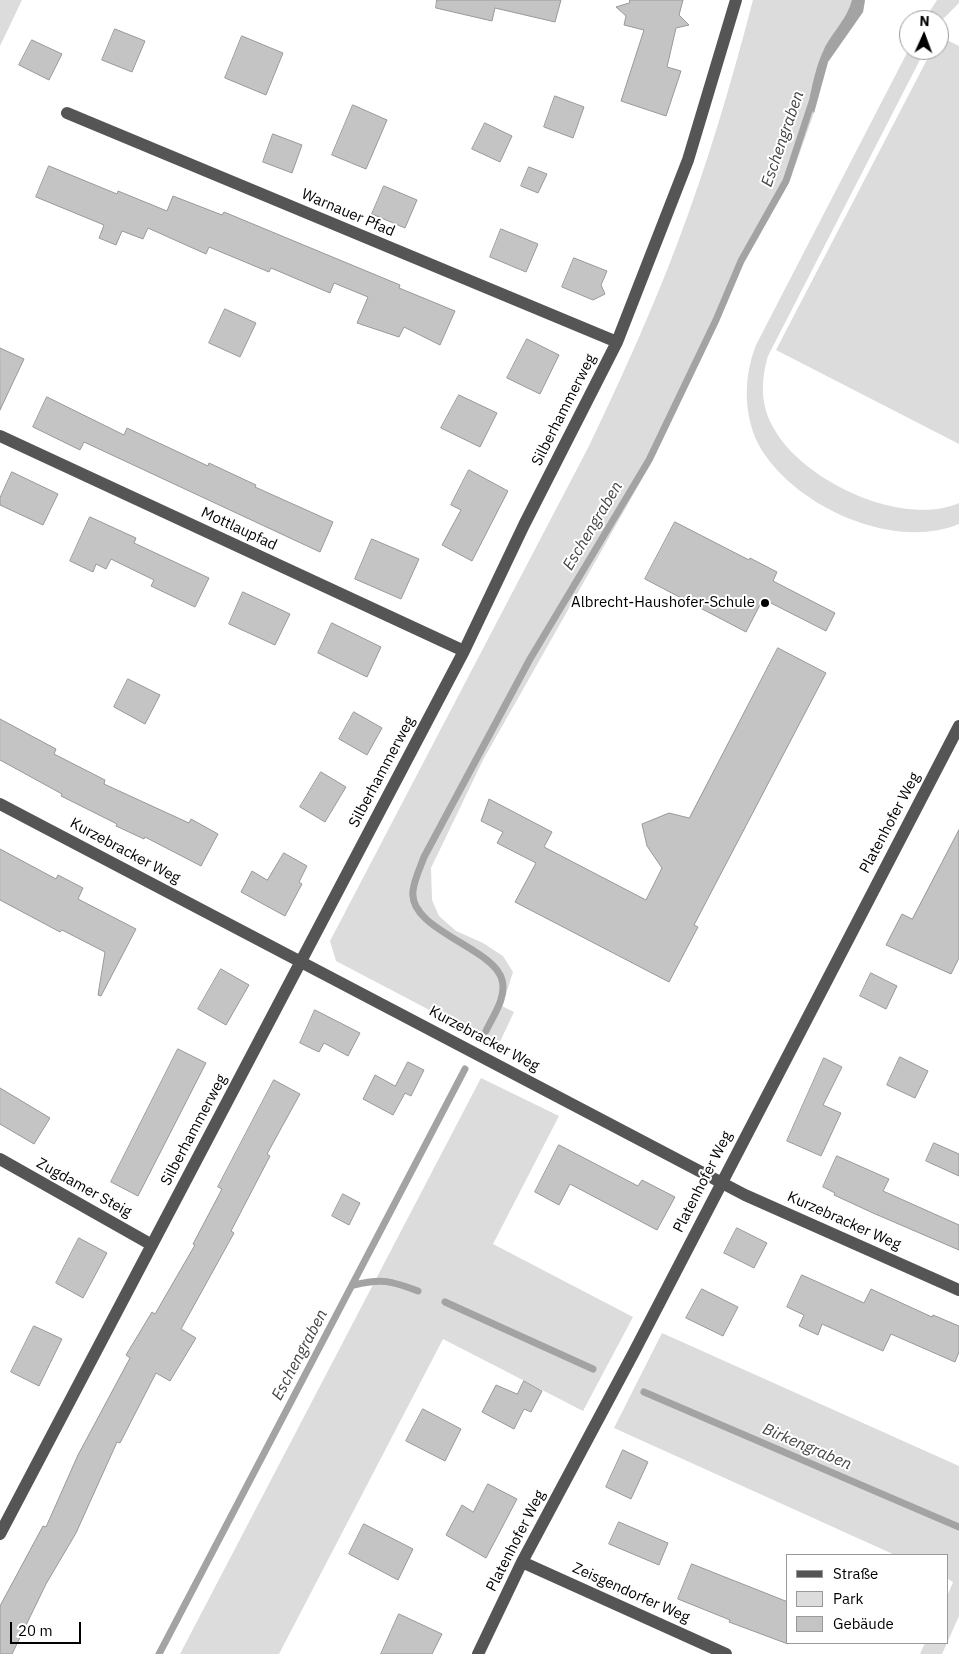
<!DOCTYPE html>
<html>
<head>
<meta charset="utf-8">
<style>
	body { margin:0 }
	#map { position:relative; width:959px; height:1654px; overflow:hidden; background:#fff; font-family:"IBM Plex Sans",sans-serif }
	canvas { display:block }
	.legend { position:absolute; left:786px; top:1554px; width:162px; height:90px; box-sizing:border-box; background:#fff; border:1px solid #999; margin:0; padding:6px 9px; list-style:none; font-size:15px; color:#000 }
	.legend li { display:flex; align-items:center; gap:10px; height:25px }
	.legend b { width:25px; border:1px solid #999 }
	.north { position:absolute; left:899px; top:10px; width:50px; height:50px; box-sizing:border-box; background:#fff; border:1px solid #999; border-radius:50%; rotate:2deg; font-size:14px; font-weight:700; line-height:20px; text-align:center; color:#000 }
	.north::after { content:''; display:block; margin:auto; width:18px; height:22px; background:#000; clip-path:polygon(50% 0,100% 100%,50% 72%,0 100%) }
	.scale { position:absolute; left:10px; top:1622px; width:71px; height:22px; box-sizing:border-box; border:2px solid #000; border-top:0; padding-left:6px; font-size:15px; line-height:18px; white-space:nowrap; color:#000; -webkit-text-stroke:4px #fff; paint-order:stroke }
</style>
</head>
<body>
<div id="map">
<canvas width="959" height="1654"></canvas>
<ul class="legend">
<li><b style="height:6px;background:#555"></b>Straße</li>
<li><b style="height:14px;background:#dcdcdc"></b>Park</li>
<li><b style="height:14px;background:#c4c4c4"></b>Gebäude</li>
</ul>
<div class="north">N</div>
<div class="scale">20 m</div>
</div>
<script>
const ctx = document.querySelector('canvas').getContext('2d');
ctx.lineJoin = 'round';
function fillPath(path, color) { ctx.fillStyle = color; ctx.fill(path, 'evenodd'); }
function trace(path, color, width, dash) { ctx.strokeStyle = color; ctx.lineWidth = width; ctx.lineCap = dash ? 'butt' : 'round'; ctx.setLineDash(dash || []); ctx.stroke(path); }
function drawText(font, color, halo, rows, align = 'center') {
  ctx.font = font + ' "IBM Plex Sans",sans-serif'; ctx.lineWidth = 4; ctx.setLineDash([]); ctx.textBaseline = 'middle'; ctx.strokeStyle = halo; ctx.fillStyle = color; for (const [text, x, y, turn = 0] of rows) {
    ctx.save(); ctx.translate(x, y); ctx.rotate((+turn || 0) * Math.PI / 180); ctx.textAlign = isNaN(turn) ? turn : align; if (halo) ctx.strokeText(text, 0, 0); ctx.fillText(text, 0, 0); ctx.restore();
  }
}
fillPath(new Path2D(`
	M 0,0 L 22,0 L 0,46 Z
	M 753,0 L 865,0 L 863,12 L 828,62 L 814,113 L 790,180 L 733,281 L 719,319 L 654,458 L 483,760 L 431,868 L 432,900 L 439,916 L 456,931 L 483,943 L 503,956 L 513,972 L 502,1006 L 514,1012 L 498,1046 L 336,961 L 330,941 L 589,446 C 620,381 650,315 676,247 C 707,166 731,84 753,0 Z
	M 937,0 L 959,0 L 959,3 L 939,23 L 939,20 L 924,20 Z
	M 939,36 L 959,46 L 959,444 L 776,350 L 932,50 L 939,50 Z
	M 909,49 L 925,50 L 768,356 C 761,380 760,404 773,427 C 801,480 901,528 959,503 L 959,524 C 893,551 797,507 761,449 C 743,418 743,378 756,345 Z
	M 481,1078 L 559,1116 L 493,1244 L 633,1317 L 583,1411 L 443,1339 L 279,1654 L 180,1654 Z
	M 662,1333 L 959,1466 L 959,1616 L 948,1641 L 948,1594 L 953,1582 L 948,1579 L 948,1555 L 895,1555 L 614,1428 Z
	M 925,1643 L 947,1643 L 942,1654 L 920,1654 Z`), '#dcdcdc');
fillPath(new Path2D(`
	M 852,0 L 865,0 L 863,12 L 828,62 L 814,113 L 808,106 C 812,86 816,65 825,47 C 834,30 847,19 852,0 Z`), '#a3a3a3');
trace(new Path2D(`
	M 486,1031 C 493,1016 507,997 502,980 C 495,948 408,930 413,891 C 414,880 420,868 424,857 L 530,659 L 649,460 L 716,320 L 741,261 L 786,181 L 812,102
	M 354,1285 C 382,1278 391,1281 418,1291
	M 445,1302 L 593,1369
	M 644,1392 L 959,1527
	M 159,1654 L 465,1069`), '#a3a3a3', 7);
const building = new Path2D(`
	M 437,0 L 561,0 L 555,22 L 495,8 L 492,21 L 436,8 Z
	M 630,0 L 683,0 L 679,15 L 689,25 L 676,28 L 667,67 L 681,71 L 666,116 L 621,101 L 644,30 L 624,25 L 626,16 L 616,7 L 629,3 Z
	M 115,29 L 145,41 L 132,72 L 102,60 Z
	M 242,36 L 283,53 L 266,95 L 225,78 Z
	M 32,40 L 62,54 L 49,80 L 19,65 Z
	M 555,96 L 584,107 L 573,138 L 544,127 Z
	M 353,105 L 387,120 L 366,169 L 332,155 Z
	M 485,123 L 512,136 L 500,162 L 472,149 Z
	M 273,134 L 302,145 L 292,173 L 263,162 Z
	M 49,166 L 117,194 L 118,191 L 167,211 L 173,196 L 222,215 L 224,212 L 400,285 L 399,288 L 455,311 L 440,345 L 404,327 L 399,337 L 357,323 L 368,297 L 334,283 L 330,293 L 271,268 L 269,272 L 209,247 L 206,254 L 148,228 L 143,239 L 122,231 L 116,245 L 99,238 L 104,225 L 36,197 Z
	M 529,167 L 547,174 L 538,193 L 521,186 Z
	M 384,186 L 417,200 L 405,228 L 372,214 Z
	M 501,229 L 538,244 L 526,272 L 490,257 Z
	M 574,258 L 607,271 L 601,285 L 605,294 L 593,300 L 562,287 Z
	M 225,309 L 256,323 L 240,357 L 209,343 Z
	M 527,339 L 559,355 L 540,394 L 507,378 Z
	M 0,348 L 24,359 L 0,410 Z
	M 459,395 L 497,413 L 480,447 L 441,428 Z
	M 47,397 L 124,435 L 127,428 L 208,466 L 209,463 L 256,485 L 255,487 L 333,522 L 320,552 L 84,442 L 80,450 L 33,427 Z
	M 469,470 L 508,491 L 472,561 L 442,545 L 461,510 L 451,505 Z
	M 12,472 L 58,494 L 43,525 L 0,505 L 0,498 Z
	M 90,517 L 136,538 L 134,543 L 209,578 L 195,607 L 151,586 L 154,580 L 111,559 L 106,569 L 96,564 L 93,572 L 70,561 Z
	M 675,522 L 749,560 L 750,558 L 777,572 L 773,581 L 835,613 L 826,631 L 763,599 L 746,632 L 645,579 Z
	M 372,539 L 419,559 L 401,599 L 355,579 Z
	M 243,592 L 290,614 L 275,645 L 229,624 Z
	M 332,623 L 381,647 L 367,677 L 318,653 Z
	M 778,648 L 826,673 L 694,925 L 698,927 L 669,982 L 515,902 L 536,863 L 497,843 L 503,832 L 481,821 L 489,799 L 552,832 L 544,847 L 646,900 L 662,868 L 647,846 L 642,824 L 669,813 L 689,818 Z
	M 128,679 L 160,695 L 145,724 L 114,707 Z
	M 354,712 L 382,728 L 367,755 L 339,739 Z
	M 0,719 L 56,749 L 54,754 L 105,780 L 104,784 L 189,823 L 191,819 L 218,834 L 201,866 L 145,837 L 144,839 L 116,826 L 117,824 L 61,796 L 62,794 L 0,760 Z
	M 321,772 L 346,787 L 325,822 L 300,807 Z
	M 959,830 L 959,958 L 951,974 L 886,945 L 902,914 L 912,919 Z
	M 0,849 L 56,879 L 58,875 L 83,888 L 78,899 L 136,929 L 101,996 L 98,995 L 105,952 L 62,930 L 60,932 L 0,900 Z
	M 284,853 L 307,866 L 299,882 L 302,884 L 285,916 L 241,892 L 252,871 L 267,880 Z
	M 221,969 L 249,985 L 226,1025 L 198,1009 Z
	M 871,973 L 897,986 L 886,1009 L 860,996 Z
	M 315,1010 L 360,1033 L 348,1056 L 324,1043 L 319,1052 L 300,1043 Z
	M 178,1049 L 206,1063 L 138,1196 L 111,1182 Z
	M 900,1057 L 928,1071 L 915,1098 L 887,1085 Z
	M 824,1058 L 842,1067 L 823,1105 L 841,1113 L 821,1156 L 787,1141 Z
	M 408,1062 L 424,1070 L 411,1096 L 405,1093 L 393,1115 L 363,1099 L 375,1075 L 395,1086 Z
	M 274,1080 L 300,1094 L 267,1154 L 270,1156 L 231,1231 L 234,1233 L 181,1329 L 196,1338 L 170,1381 L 156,1373 L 120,1443 L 117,1442 L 76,1533 L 46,1584 L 12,1654 L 0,1654 L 0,1606 L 43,1526 L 46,1527 L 78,1455 L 130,1358 L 126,1355 L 152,1312 L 155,1314 L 195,1245 L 193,1244 L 222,1189 L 218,1187 Z
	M 0,1088 L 50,1118 L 34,1144 L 0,1124 Z
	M 934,1143 L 959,1154 L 959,1176 L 926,1161 Z
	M 559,1145 L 638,1186 L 642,1180 L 675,1197 L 657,1230 L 570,1184 L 559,1205 L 535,1192 Z
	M 837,1156 L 889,1179 L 883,1191 L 959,1225 L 959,1250 L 873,1213 L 834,1195 L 835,1193 L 823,1187 Z
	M 343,1194 L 360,1203 L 349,1225 L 332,1216 Z
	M 737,1228 L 767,1243 L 754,1268 L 724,1253 Z
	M 79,1238 L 107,1253 L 83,1298 L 56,1283 Z
	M 802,1275 L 864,1303 L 871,1289 L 932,1317 L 933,1315 L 959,1326 L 959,1352 L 955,1362 L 891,1334 L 883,1351 L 822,1324 L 818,1335 L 799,1326 L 804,1315 L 787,1307 Z
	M 702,1289 L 738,1307 L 723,1336 L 686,1318 Z
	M 34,1326 L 62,1339 L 39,1386 L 11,1372 Z
	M 524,1381 L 542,1391 L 531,1412 L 524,1409 L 514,1429 L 482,1412 L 496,1385 L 517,1394 Z
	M 423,1409 L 461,1429 L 445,1461 L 406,1441 Z
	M 623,1450 L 648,1462 L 631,1499 L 606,1487 Z
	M 488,1484 L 517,1499 L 486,1558 L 446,1535 L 462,1505 L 473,1512 Z
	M 619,1522 L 668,1543 L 659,1565 L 609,1544 Z
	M 364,1524 L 413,1549 L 398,1580 L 349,1554 Z
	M 692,1564 L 788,1602 L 788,1644 L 729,1622 L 730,1620 L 678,1599 Z
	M 399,1614 L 442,1634 L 432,1654 L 381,1654 Z`);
fillPath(building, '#c4c4c4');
trace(building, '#999', 1);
trace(new Path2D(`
	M 67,113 L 617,342
	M 0,436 L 464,651
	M 0,804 L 745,1195 L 959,1290
	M 0,1159 L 152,1245
	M 0,1534 L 464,651 L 524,525 L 617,342 L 688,160 L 736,0
	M 522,1562 L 726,1654
	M 478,1654 L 522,1562 L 633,1354 L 959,726`), '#555', 12);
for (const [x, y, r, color] of [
	[765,603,5,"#000"]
]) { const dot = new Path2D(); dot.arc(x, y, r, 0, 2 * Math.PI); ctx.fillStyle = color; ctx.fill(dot); trace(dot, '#fff', 2); }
drawText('15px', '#000', '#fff', [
	["Warnauer Pfad",348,213,23],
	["Silberhammerweg",564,410,-63],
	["Mottlaupfad",239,529,25],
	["Silberhammerweg",382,772,-62],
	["Platenhofer Weg",890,823,-62],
	["Kurzebracker Weg",125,851,28],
	["Kurzebracker Weg",484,1039,28],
	["Silberhammerweg",194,1130,-62],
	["Platenhofer Weg",703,1182,-63],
	["Zugdamer Steig",84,1188,29],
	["Kurzebracker Weg",844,1221,24],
	["Platenhofer Weg",516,1541,-63],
	["Zeisgendorfer Weg",631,1593,24]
]);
drawText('15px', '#000', '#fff', [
	["Albrecht-Haushofer-Schule",755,603]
], 'right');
drawText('italic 16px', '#444', '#fff', [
	["Eschengraben",783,139,-71],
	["Eschengraben",593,526,-59],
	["Eschengraben",300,1355,-62],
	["Birkengraben",807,1447,23]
]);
</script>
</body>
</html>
